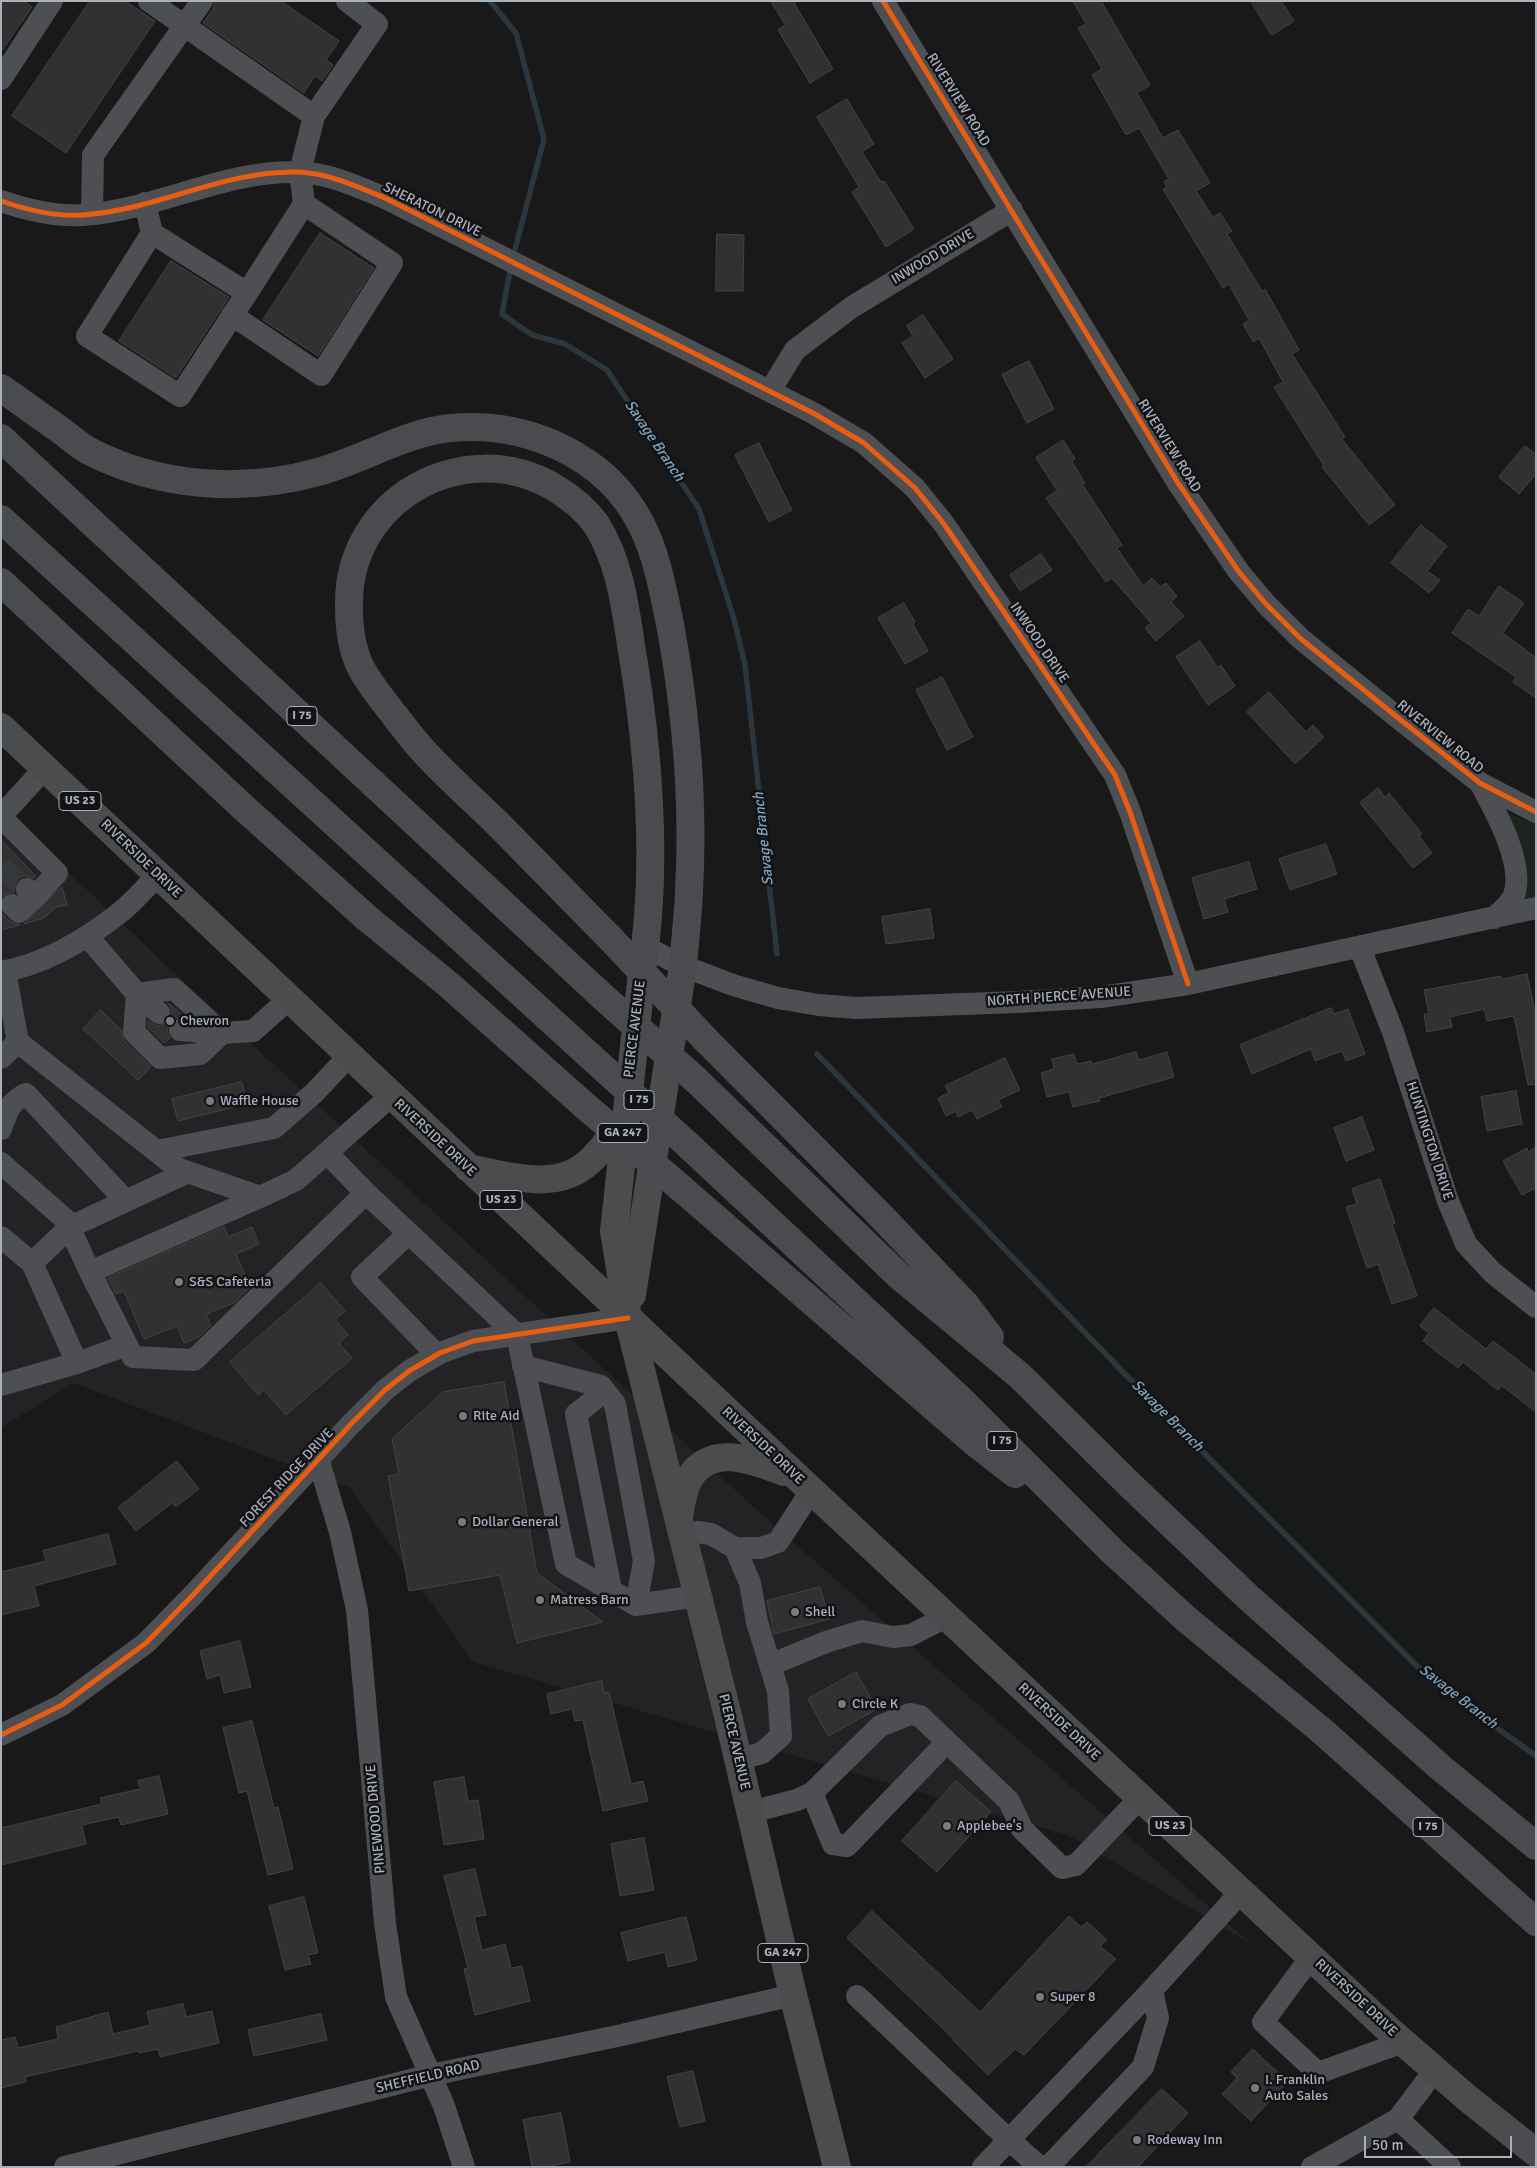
<!DOCTYPE html>
<html>
<head>
<meta charset="utf-8">
<style>
	body { margin:0 }
	#map { position:relative; width:1537px; height:2168px; overflow:hidden; background:#19191a; font-family:Signika,sans-serif }
	canvas { display:block }
	.frame { position:absolute; inset:0; border:2px solid #a9b1bc; pointer-events:none }
	.scale { position:absolute; left:1364px; top:2136px; width:148px; height:22px; box-sizing:border-box; border:2px solid #a9b1bc; border-top:0; padding-left:6px; font-size:15px; line-height:18px; white-space:nowrap; color:#a9b1bc; -webkit-text-stroke:4px #131316; paint-order:stroke }
</style>
</head>
<body>
<div id="map">
<canvas width="1537" height="2168"></canvas>
<div class="frame"></div>
<div class="scale">50 m</div>
</div>
<script>
const ctx = document.querySelector('canvas').getContext('2d');
ctx.lineJoin = 'round';
function fillPath(path, color) { ctx.fillStyle = color; ctx.fill(path, 'evenodd'); }
function trace(path, color, width, dash) { ctx.strokeStyle = color; ctx.lineWidth = width; ctx.lineCap = dash ? 'butt' : 'round'; ctx.setLineDash(dash || []); ctx.stroke(path); }
function drawText(font, color, halo, rows, align = 'center') {
  ctx.font = font + ' Signika,sans-serif'; ctx.lineWidth = 5; ctx.setLineDash([]); ctx.textBaseline = 'middle'; ctx.strokeStyle = halo; ctx.fillStyle = color; for (const [text, x, y, turn = 0] of rows) {
    ctx.save(); ctx.translate(x, y); ctx.rotate((+turn || 0) * Math.PI / 180); ctx.textAlign = isNaN(turn) ? turn : align; if (halo) ctx.strokeText(text, 0, 0); ctx.fillText(text, 0, 0); ctx.restore();
  }
}
fillPath(new Path2D(`
	M 1,808 L 168,967 L 767,1519 L 1251,1944 L 1070,1836 L 473,1662 L 350,1488 L 73,1383 L 1,1428 Z`), '#232326');
fillPath(new Path2D(`
	M 1508,814 L 1536,823 L 1536,897 L 1524,900 L 1525,860 Z`), '#1d241d');
trace(new Path2D(`
	M 490,1 L 516,33 L 544,139 L 513,257
	M 511,266 L 502,314 L 532,335 L 565,344 L 607,370 L 699,509 L 734,619 L 745,665 L 777,954
	M 817,1054 L 1122,1371 L 1434,1683 L 1536,1756`), '#2b373d', 5.5);
const building = new Path2D(`
	M 1,1 L 24,1 L 32,7 L 1,52 Z
	M 90,1 L 125,1 L 155,21 L 66,153 L 12,116 Z
	M 215,1 L 281,1 L 339,41 L 326,60 L 333,65 L 322,81 L 315,76 L 304,93 L 203,23 L 213,9 Z
	M 771,1 L 793,1 L 833,69 L 810,83 L 778,30 L 785,25 Z
	M 1073,1 L 1101,1 L 1150,85 L 1137,93 L 1163,138 L 1178,130 L 1210,183 L 1196,191 L 1213,217 L 1220,213 L 1232,231 L 1227,234 L 1262,291 L 1265,289 L 1299,350 L 1292,354 L 1345,437 L 1342,439 L 1395,505 L 1369,525 L 1322,467 L 1324,466 L 1274,387 L 1283,382 L 1259,338 L 1253,342 L 1243,324 L 1249,320 L 1229,284 L 1223,288 L 1163,189 L 1167,187 L 1164,181 L 1169,179 L 1139,128 L 1126,135 L 1092,75 L 1102,69 L 1078,28 L 1086,24 Z
	M 1251,1 L 1281,1 L 1294,21 L 1272,35 Z
	M 847,99 L 874,144 L 862,152 L 881,182 L 884,181 L 914,229 L 886,247 L 852,192 L 859,187 L 817,117 Z
	M 320,233 L 374,268 L 318,356 L 263,320 Z
	M 717,234 L 744,235 L 743,291 L 716,291 Z
	M 171,261 L 229,297 L 176,378 L 119,341 Z
	M 923,315 L 953,359 L 925,378 L 902,343 L 913,336 L 907,326 Z
	M 1029,361 L 1054,409 L 1027,423 L 1002,375 Z
	M 1063,440 L 1075,459 L 1072,462 L 1085,483 L 1082,484 L 1122,545 L 1117,548 L 1143,586 L 1152,578 L 1160,587 L 1166,583 L 1177,596 L 1171,602 L 1184,616 L 1156,641 L 1145,628 L 1151,623 L 1112,578 L 1106,582 L 1046,498 L 1057,490 L 1036,458 Z
	M 759,443 L 792,510 L 769,522 L 735,455 Z
	M 1525,446 L 1536,454 L 1536,474 L 1519,494 L 1499,477 Z
	M 1421,525 L 1447,546 L 1427,571 L 1440,580 L 1429,593 L 1391,563 Z
	M 1041,554 L 1052,570 L 1020,591 L 1010,575 Z
	M 1499,586 L 1524,603 L 1503,633 L 1536,658 L 1536,698 L 1513,682 L 1516,677 L 1452,633 L 1468,609 L 1479,616 Z
	M 904,603 L 915,622 L 913,624 L 928,651 L 905,664 L 878,618 Z
	M 1200,641 L 1218,668 L 1221,665 L 1235,686 L 1208,705 L 1176,657 Z
	M 942,677 L 973,737 L 947,750 L 916,690 Z
	M 1269,692 L 1306,732 L 1313,725 L 1324,737 L 1295,764 L 1247,712 Z
	M 1378,788 L 1385,797 L 1389,793 L 1422,834 L 1419,836 L 1432,853 L 1413,868 L 1360,803 Z
	M 1,840 L 36,876 L 34,878 L 24,876 L 18,879 L 15,885 L 14,892 L 8,893 L 1,898 Z
	M 1326,844 L 1337,874 L 1290,890 L 1279,859 Z
	M 1249,862 L 1257,889 L 1224,899 L 1228,912 L 1204,919 L 1192,878 Z
	M 62,887 L 67,905 L 56,907 L 44,918 L 24,924 Z
	M 930,909 L 934,938 L 886,944 L 882,917 Z
	M 1,912 L 10,922 L 20,925 L 1,930 Z
	M 1527,974 L 1536,1016 L 1536,1084 L 1528,1085 L 1514,1016 L 1487,1021 L 1484,1009 L 1450,1017 L 1452,1027 L 1427,1032 L 1424,1014 L 1429,1014 L 1424,990 L 1501,976 L 1502,979 Z
	M 168,1003 L 185,1017 L 175,1018 L 169,1022 L 167,1030 L 170,1038 L 164,1043 L 148,1027 L 148,1021 L 157,1026 L 169,1022 L 172,1015 L 171,1008 Z
	M 1331,1008 L 1334,1014 L 1348,1009 L 1365,1054 L 1346,1061 L 1342,1051 L 1315,1061 L 1311,1049 L 1252,1074 L 1240,1045 Z
	M 101,1010 L 121,1030 L 124,1041 L 151,1067 L 138,1080 L 83,1029 Z
	M 1136,1052 L 1139,1060 L 1167,1052 L 1174,1077 L 1099,1098 L 1100,1101 L 1073,1107 L 1069,1092 L 1047,1097 L 1041,1073 L 1054,1069 L 1052,1059 L 1074,1054 L 1077,1064 L 1091,1061 L 1092,1064 Z
	M 1005,1058 L 1020,1090 L 998,1100 L 1002,1107 L 977,1119 L 972,1110 L 958,1117 L 956,1111 L 946,1116 L 938,1098 L 949,1093 L 945,1086 Z
	M 242,1082 L 247,1104 L 178,1121 L 172,1099 Z
	M 1516,1091 L 1522,1124 L 1487,1131 L 1481,1097 Z
	M 1362,1117 L 1374,1150 L 1346,1161 L 1334,1128 Z
	M 1536,1147 L 1536,1188 L 1522,1195 L 1503,1161 L 1527,1148 L 1528,1152 Z
	M 1380,1179 L 1395,1223 L 1392,1224 L 1417,1296 L 1392,1304 L 1378,1264 L 1367,1268 L 1346,1207 L 1357,1204 L 1352,1189 Z
	M 224,1227 L 228,1237 L 252,1227 L 259,1244 L 236,1254 L 250,1287 L 234,1303 L 206,1314 L 211,1325 L 199,1337 L 184,1343 L 177,1326 L 144,1339 L 124,1291 L 116,1294 L 108,1278 Z
	M 321,1283 L 345,1311 L 335,1320 L 348,1335 L 339,1343 L 352,1358 L 286,1415 L 264,1390 L 258,1395 L 230,1362 Z
	M 1434,1308 L 1486,1349 L 1493,1341 L 1536,1374 L 1536,1412 L 1501,1385 L 1498,1390 L 1463,1362 L 1458,1368 L 1423,1341 L 1429,1333 L 1420,1326 Z
	M 504,1382 L 537,1573 L 603,1622 L 517,1643 L 500,1575 L 409,1591 L 388,1476 L 399,1474 L 392,1439 L 443,1392 Z
	M 177,1461 L 199,1489 L 176,1507 L 172,1503 L 136,1531 L 118,1508 Z
	M 108,1534 L 116,1564 L 34,1586 L 39,1606 L 1,1615 L 1,1572 L 46,1561 L 43,1551 Z
	M 820,1587 L 829,1619 L 774,1634 L 767,1601 Z
	M 240,1641 L 251,1687 L 224,1693 L 220,1675 L 207,1679 L 200,1651 Z
	M 856,1672 L 877,1709 L 828,1736 L 808,1699 Z
	M 602,1681 L 604,1693 L 609,1692 L 631,1784 L 643,1781 L 648,1801 L 603,1811 L 583,1720 L 575,1721 L 572,1709 L 551,1714 L 547,1694 Z
	M 252,1721 L 274,1808 L 278,1807 L 293,1869 L 268,1875 L 247,1791 L 239,1793 L 223,1728 Z
	M 159,1776 L 168,1814 L 121,1825 L 119,1817 L 82,1825 L 86,1844 L 1,1865 L 1,1828 L 102,1804 L 100,1798 L 140,1789 L 138,1781 Z
	M 464,1777 L 468,1801 L 478,1800 L 484,1839 L 444,1845 L 434,1782 Z
	M 956,1781 L 991,1812 L 937,1872 L 902,1841 Z
	M 644,1838 L 654,1890 L 620,1896 L 611,1844 Z
	M 475,1869 L 486,1915 L 474,1917 L 482,1950 L 505,1944 L 511,1968 L 522,1966 L 530,2001 L 475,2015 L 464,1969 L 468,1968 L 444,1876 Z
	M 304,1897 L 318,1953 L 308,1955 L 311,1964 L 285,1970 L 269,1906 Z
	M 872,1911 L 980,2012 L 1069,1916 L 1081,1927 L 1087,1922 L 1107,1940 L 1100,1946 L 1116,1959 L 1024,2055 L 1015,2049 L 988,2075 L 953,2040 L 954,2039 L 847,1938 Z
	M 686,1917 L 697,1960 L 668,1967 L 665,1952 L 628,1961 L 621,1933 Z
	M 183,2004 L 186,2017 L 212,2011 L 219,2043 L 160,2057 L 158,2049 L 139,2053 L 138,2051 L 25,2077 L 26,2082 L 1,2088 L 1,2040 L 15,2037 L 18,2048 L 58,2039 L 56,2027 L 108,2012 L 113,2034 L 150,2025 L 147,2012 Z
	M 321,2014 L 327,2040 L 254,2056 L 248,2030 Z
	M 1253,2049 L 1288,2082 L 1251,2121 L 1222,2094 L 1237,2078 L 1231,2072 Z
	M 693,2071 L 705,2121 L 680,2127 L 667,2077 Z
	M 1162,2089 L 1188,2113 L 1138,2167 L 1086,2167 Z
	M 561,2113 L 570,2162 L 546,2167 L 532,2167 L 523,2120 Z`);
fillPath(building, '#313132');
trace(building, '#424346', 1);
trace(new Path2D(`
	M 1,867 L 27,889`), '#36373a', 22, [22, 11]);
trace(new Path2D(`
	M 883,1 L 1178,483 L 1239,572 L 1266,604 L 1301,639 L 1397,717 L 1480,783 L 1536,812
	M 1,79 L 52,1
	M 314,116 L 377,24 L 347,1
	M 1,201 C 27,210 56,217 83,215 C 157,210 224,170 298,172 C 329,173 358,187 385,198 L 813,413 L 864,443 L 915,488 L 944,524 L 1115,775 L 1130,812 L 1188,984
	M 145,203 L 152,233 L 247,293 L 304,204 L 300,172 L 314,116 L 149,1
	M 92,214 L 93,155 L 202,1
	M 152,233 L 87,336 L 180,396 L 247,293
	M 232,315 L 321,375 L 392,263 L 304,204
	M 770,391 L 795,350 L 852,307 L 1012,210
	M 1480,783 C 1495,810 1525,864 1514,895 C 1510,905 1501,911 1494,918
	M 1,816 L 45,768
	M 1,817 L 57,873 L 35,897 L 27,889
	M 12,905 L 19,912 L 35,897
	M 87,936 L 137,994 L 159,1013
	M 645,947 L 683,966 L 733,985 L 778,998 L 819,1005 L 856,1008 L 1018,1002 L 1101,997 L 1188,984 L 1536,908
	M 1360,948 L 1393,1032 L 1448,1201 L 1466,1244 L 1493,1273 L 1536,1307
	M 1,972 C 45,964 87,939 122,911 C 135,900 146,887 158,875
	M 174,989 L 222,1033 L 200,1054 L 160,1058 L 134,1032 L 137,994 Z
	M 180,1030 L 222,1033 L 253,1031 L 289,999
	M 18,1042 L 179,1169 L 260,1197 L 296,1180 L 391,1096
	M 1,1058 L 18,1042 L 5,971
	M 1,1129 C 7,1112 9,1102 26,1094 L 126,1201
	M 157,1151 L 274,1128 L 314,1093 L 349,1056
	M 1,1163 L 66,1220 L 90,1272
	M 366,1193 L 517,1335 L 566,1564 L 636,1605 L 698,1596
	M 260,1197 L 90,1272 L 133,1357 L 194,1360 L 366,1193 L 327,1153
	M 409,1233 L 362,1277 L 437,1355
	M 1,1237 L 32,1263 L 77,1363 L 127,1345
	M 32,1263 L 70,1227 L 188,1172
	M 523,1366 L 601,1386 L 615,1404 L 644,1561 L 636,1605
	M 1,1385 L 77,1363
	M 605,1391 L 576,1414 L 611,1590
	M 319,1462 L 340,1532 L 357,1610 L 385,1923 L 396,1997 L 444,2106 L 464,2167
	M 684,1537 L 697,1532 L 711,1534 L 735,1548 L 761,1548 L 778,1542 L 811,1491
	M 735,1548 L 750,1583 L 757,1622 L 778,1691 L 781,1736 L 762,1753 L 738,1759
	M 770,1665 L 826,1642 L 862,1631 L 893,1637 L 911,1635 L 946,1617
	M 1,1735 L 62,1705 L 146,1643 L 193,1595 L 352,1423 L 385,1390 L 409,1371 L 440,1353 L 473,1341 L 628,1318
	M 812,1793 L 833,1844 L 847,1846 L 947,1742
	M 751,1812 L 797,1800 L 812,1793 L 880,1726 L 910,1714 L 920,1716 L 1009,1801 L 1022,1829 L 1062,1868 L 1076,1865 L 1140,1798
	M 1311,1957 L 1263,2022 L 1318,2073 L 1403,2042
	M 857,1996 L 1009,2140 L 1040,2167
	M 1398,2119 L 1450,2167
	M 65,2167 L 431,2075 L 622,2035 L 793,1995
	M 983,2167 L 1152,1990 L 1241,1892
	M 1048,2167 L 1143,2067 L 1158,2018 L 1152,1990
	M 1312,2167 L 1398,2119 L 1435,2070`), '#4d4f53', 22);
trace(new Path2D(`
	M 1,727 L 796,1476 L 1389,2030 L 1466,2097 L 1536,2153
	M 644,954 L 614,1231 L 628,1318 L 728,1716 L 793,1995 L 837,2167
	M 468,1168 C 507,1175 557,1193 590,1161 C 603,1149 614,1133 625,1119
	M 632,1295 L 683,966
	M 679,1516 C 681,1503 683,1490 689,1479 C 711,1442 754,1461 784,1472`), '#4a4c4e', 28);
trace(new Path2D(`
	M 1,388 C 22,403 42,417 63,432 C 72,439 81,447 91,452 C 160,487 243,493 318,472 C 362,460 404,433 450,428 C 526,421 606,455 641,524 C 657,555 663,591 670,624 C 686,711 694,802 689,891 C 688,916 685,941 683,966
	M 1,438 L 602,996
	M 1,519 L 590,1056
	M 1,582 L 244,808 L 368,919 L 449,985 L 584,1105
	M 610,938 C 571,899 534,860 495,821 C 473,800 451,780 430,758 C 417,745 406,730 395,716 C 383,700 369,684 360,666 C 352,649 349,625 349,607 C 346,499 465,434 555,488 C 570,497 586,510 596,524 C 619,560 625,604 631,645 C 648,745 657,847 645,947
	M 705,1039 L 881,1216 L 965,1304 L 990,1337
	M 696,1080 L 898,1275 L 1020,1376 L 1130,1485 L 1249,1598 L 1441,1768 L 1536,1846
	M 688,1145 L 960,1399 L 1112,1551 L 1185,1618 L 1322,1731 L 1536,1922
	M 682,1189 L 974,1442 L 1015,1474`), '#4a4b4f', 28);
trace(new Path2D(`
	M 610,938 L 705,1039
	M 602,996 L 696,1080
	M 590,1056 L 688,1145
	M 584,1105 L 682,1189`), '#4a4b4f', 28);
trace(new Path2D(`
	M 883,1 L 1178,483 L 1239,572 L 1266,604 L 1301,639 L 1397,717 L 1480,783 L 1536,812
	M 1,201 C 27,210 56,217 83,215 C 157,210 224,170 298,172 C 329,173 358,187 385,198 L 813,413 L 864,443 L 915,488 L 944,524 L 1115,775 L 1130,812 L 1188,984
	M 1,1735 L 62,1705 L 146,1643 L 193,1595 L 352,1423 L 385,1390 L 409,1371 L 440,1353 L 473,1341 L 628,1318`), '#e95d12', 5);
for (const [x, y, r, color] of [
	[170,1021,5,"#777c83"],
	[210,1101,5,"#777c83"],
	[179,1282,5,"#777c83"],
	[463,1416,5,"#777c83"],
	[462,1522,5,"#777c83"],
	[540,1600,5,"#777c83"],
	[795,1612,5,"#777c83"],
	[842,1704,5,"#777c83"],
	[947,1826,5,"#777c83"],
	[1040,1997,5,"#777c83"],
	[1255,2088,5,"#777c83"],
	[1137,2140,5,"#777c83"]
]) { const dot = new Path2D(); dot.arc(x, y, r, 0, 2 * Math.PI); ctx.fillStyle = color; ctx.fill(dot); trace(dot, '#131316', 2); }
for (const [x, y, w] of [
	[302,716,30],
	[80,801,42],
	[639,1100,30],
	[623,1133,50],
	[501,1200,42],
	[1002,1441,30],
	[1170,1826,42],
	[1428,1827,30],
	[783,1953,50]
]) { const box = new Path2D(); box.roundRect(x - w / 2, y - 9.5, w, 19, 4); ctx.fillStyle = '#131316'; ctx.fill(box); trace(box, '#a9b1bc', 1); }
drawText('bold 12px', '#a9b1bc', null, [
	["I 75",302,716],
	["US 23",80,801],
	["I 75",639,1100],
	["GA 247",623,1133],
	["US 23",501,1200],
	["I 75",1002,1441],
	["US 23",1170,1826],
	["I 75",1428,1827],
	["GA 247",783,1953]
]);
drawText('14px', '#a9b1bc', '#131316', [
	["RIVERVIEW ROAD",958,100,58],
	["SHERATON DRIVE",432,210,26],
	["INWOOD DRIVE",933,257,-31],
	["RIVERVIEW ROAD",1169,446,58],
	["INWOOD DRIVE",1039,643,56],
	["RIVERVIEW ROAD",1440,737,39],
	["RIVERSIDE DRIVE",141,859,44],
	["NORTH PIERCE AVENUE",1059,997,-4],
	["PIERCE AVENUE",635,1029,-83],
	["RIVERSIDE DRIVE",435,1138,43],
	["HUNTINGTON DRIVE",1429,1141,72],
	["RIVERSIDE DRIVE",763,1446,43],
	["FOREST RIDGE DRIVE",287,1478,-47],
	["RIVERSIDE DRIVE",1059,1722,43],
	["PIERCE AVENUE",734,1742,77],
	["PINEWOOD DRIVE",376,1819,-95],
	["RIVERSIDE DRIVE",1356,1998,43],
	["SHEFFIELD ROAD",428,2077,-13]
]);
drawText('14px', '#a9b1bc', '#131316', [
	["Chevron",180,1021],
	["Waffle House",220,1101],
	["S&S Cafeteria",189,1282],
	["Rite Aid",473,1416],
	["Dollar General",472,1522],
	["Matress Barn",550,1600],
	["Shell",805,1612],
	["Circle K",852,1704],
	["Applebee's",957,1826],
	["Super 8",1050,1997],
	["I. Franklin",1265,2080],
	["Auto Sales",1265,2096],
	["Rodeway Inn",1147,2140]
], 'left');
drawText('italic 15px', '#7ea4ba', '#131316', [
	["Savage Branch",654,441,56],
	["Savage Branch",764,839,-96],
	["Savage Branch",1167,1416,45],
	["Savage Branch",1458,1697,38]
]);
</script>
</body>
</html>
